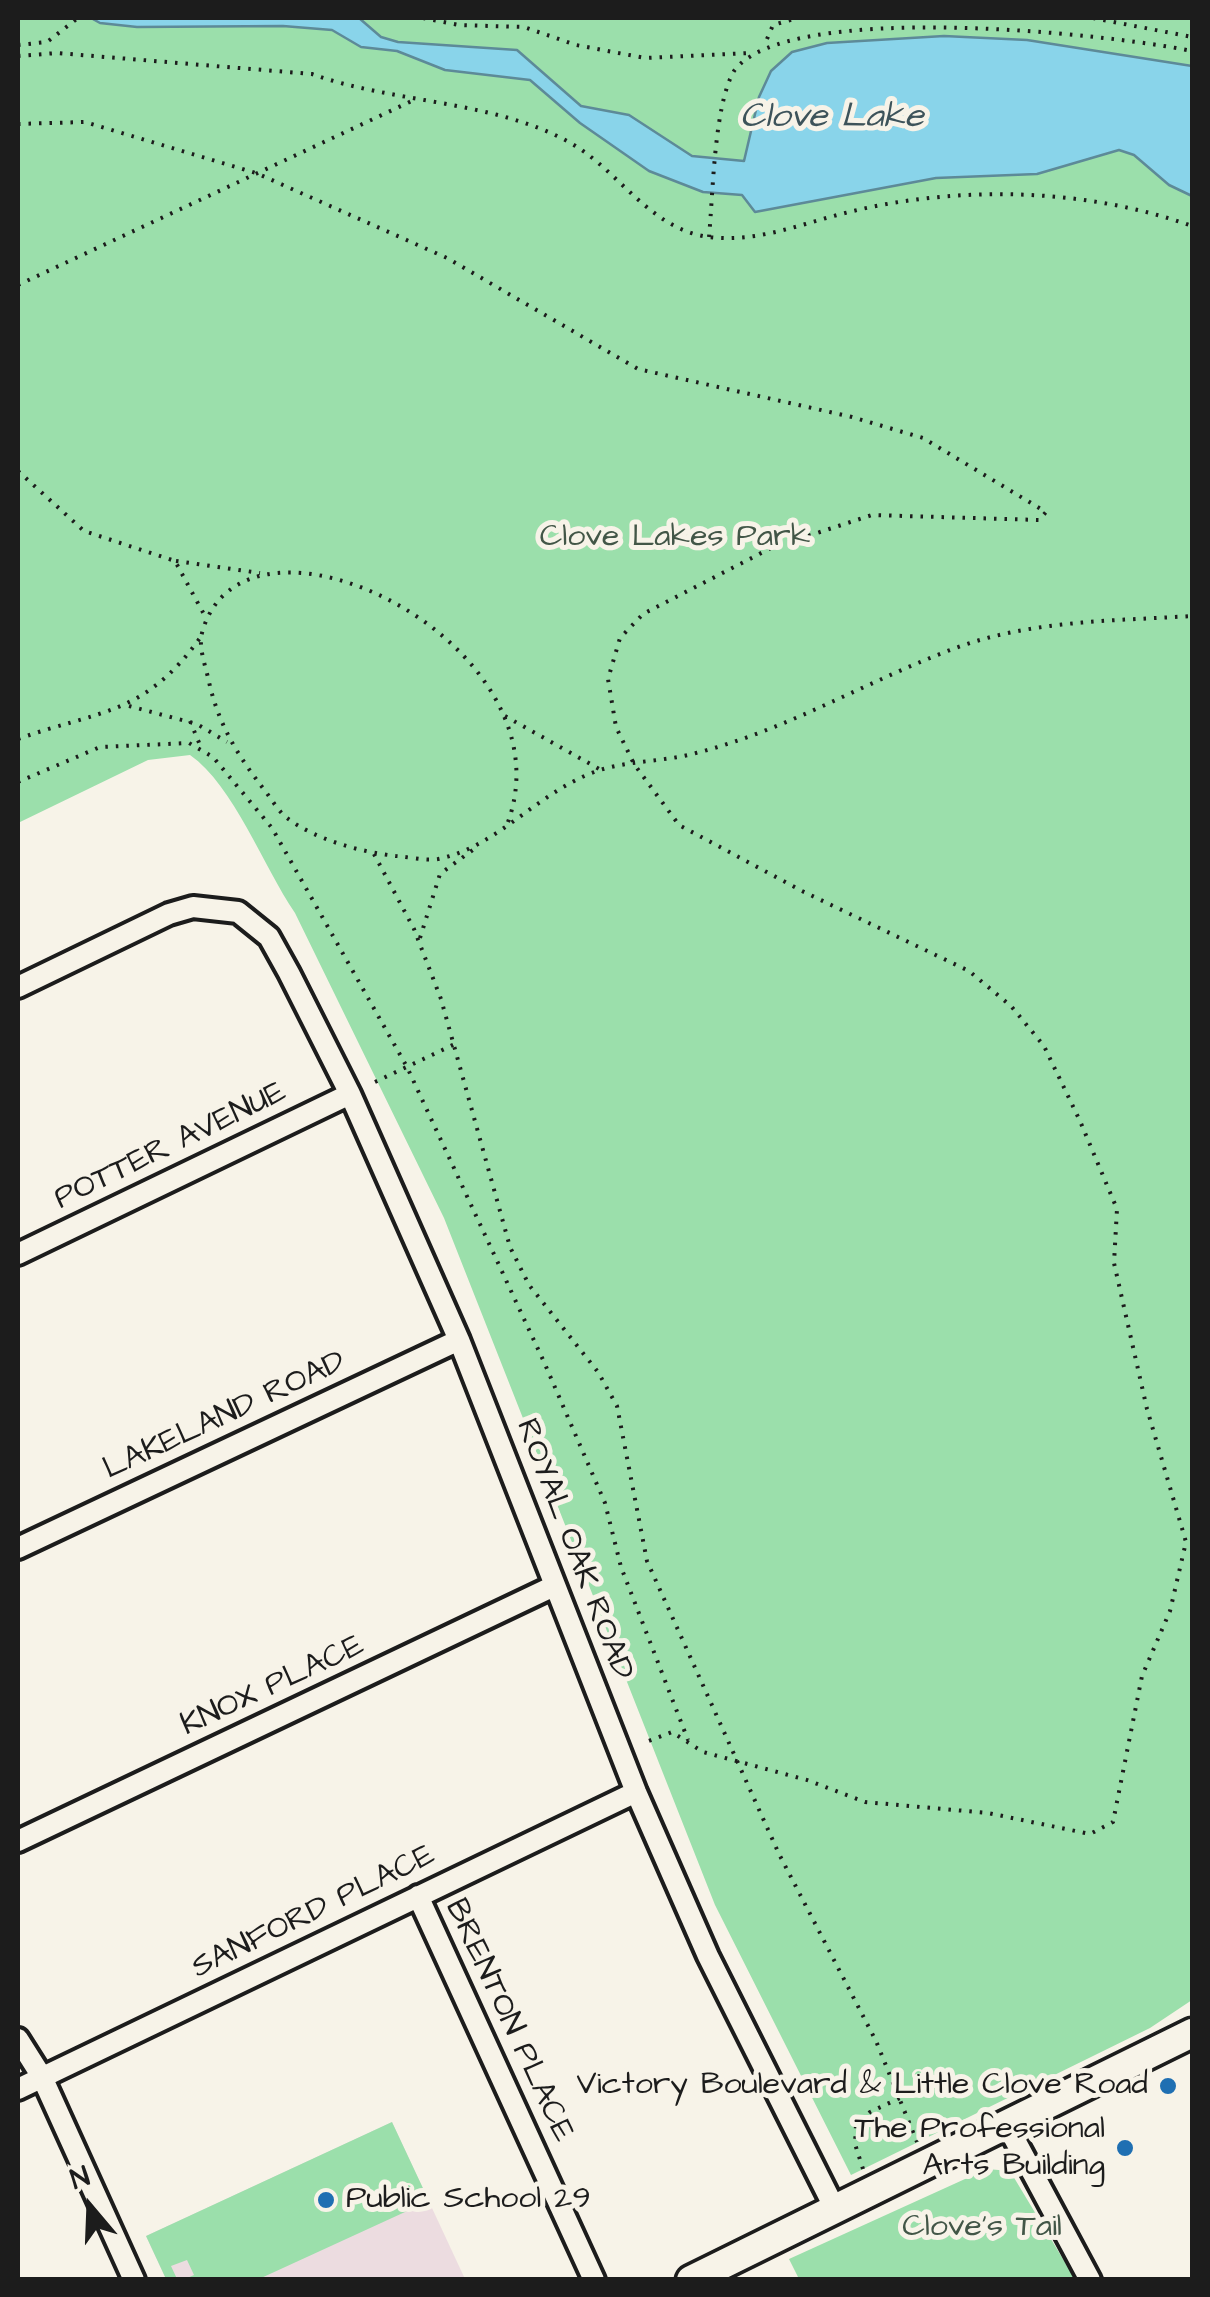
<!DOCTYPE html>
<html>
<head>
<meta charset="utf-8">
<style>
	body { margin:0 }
	#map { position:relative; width:1210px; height:2297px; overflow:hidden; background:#f7f3e8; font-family:"Architects Daughter",sans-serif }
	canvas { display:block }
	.frame { position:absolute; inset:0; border:20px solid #1c1c1c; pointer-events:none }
	.north { position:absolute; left:40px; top:2157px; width:100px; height:100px; -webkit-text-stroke:8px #f7f3e8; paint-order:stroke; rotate:341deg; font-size:28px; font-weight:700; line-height:40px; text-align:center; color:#1c1c1c }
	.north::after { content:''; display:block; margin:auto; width:35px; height:45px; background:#1c1c1c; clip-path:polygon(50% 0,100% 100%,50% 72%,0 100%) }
</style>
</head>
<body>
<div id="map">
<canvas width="1210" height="2297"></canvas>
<div class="frame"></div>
<div class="north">N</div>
</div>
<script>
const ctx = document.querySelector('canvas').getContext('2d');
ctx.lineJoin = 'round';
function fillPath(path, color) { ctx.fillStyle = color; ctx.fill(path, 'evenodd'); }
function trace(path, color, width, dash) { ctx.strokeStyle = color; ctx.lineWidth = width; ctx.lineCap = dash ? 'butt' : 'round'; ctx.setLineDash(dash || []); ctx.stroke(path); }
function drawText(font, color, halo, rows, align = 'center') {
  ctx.font = font + ' "Architects Daughter",sans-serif'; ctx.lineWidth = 10; ctx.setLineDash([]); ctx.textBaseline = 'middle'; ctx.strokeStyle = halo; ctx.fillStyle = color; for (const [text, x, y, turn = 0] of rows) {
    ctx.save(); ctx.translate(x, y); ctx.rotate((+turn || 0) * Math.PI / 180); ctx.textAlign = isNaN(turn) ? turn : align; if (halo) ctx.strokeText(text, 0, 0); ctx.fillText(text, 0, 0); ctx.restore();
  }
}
fillPath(new Path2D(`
	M 392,2122 L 465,2279 L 166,2279 L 146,2236 Z`), '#ecdce0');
fillPath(new Path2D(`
	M 18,18 L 1192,18 L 1192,2000 L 1150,2028 L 851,2175 L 715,1905 L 444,1218 L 295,913 C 263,866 234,786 190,755 L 148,760 L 18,823 Z
	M 392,2122 L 429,2201 L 259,2279 L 185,2279 L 194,2275 L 187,2260 L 171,2266 L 177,2279 L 166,2279 L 146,2236 Z
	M 987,2169 L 1010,2171 L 1075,2279 L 799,2279 L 789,2259 Z`), '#9bdfab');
const water = new Path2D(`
	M 91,18 L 359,18 L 381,37 L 398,42 L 517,50 L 581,106 L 629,115 L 692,156 L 744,161 L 759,97 L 771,71 L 792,52 L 827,43 L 944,36 L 1027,40 L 1192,66 L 1192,196 L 1169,185 L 1134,155 L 1119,150 L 1037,174 L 936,178 L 755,212 L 742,195 L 703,192 L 649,171 L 580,123 L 530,80 L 445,70 L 397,51 L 361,47 L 332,30 L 283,26 L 137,27 L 100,23 Z`);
fillPath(water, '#89d4ea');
trace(water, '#5d8a98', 2.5);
const street = new Path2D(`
	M 18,987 L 169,914 L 193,907 L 238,912 L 269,937 L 289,973 L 350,1094 L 459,1340 L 636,1792 L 708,1956 L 836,2211
	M 18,1254 L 350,1094
	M 18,1548 L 459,1340
	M 18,1841 L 554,1586
	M 418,1896 L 594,2280
	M 18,2039 L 42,2077 L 134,2280
	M 18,2089 L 636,1792
	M 1008,2127 L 1090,2280`);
const secondary = new Path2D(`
	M 691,2280 L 1192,2033`);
trace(street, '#1c1c1c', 28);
trace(secondary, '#1c1c1c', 35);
trace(new Path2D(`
	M 423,18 L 459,25 L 524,27 L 576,45 L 645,58 L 750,53
	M 1093,18 L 1192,37
	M 767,39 L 773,25 L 798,18
	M 18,45 L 47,42 L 78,18
	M 18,56 L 57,53 L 312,74 C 392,103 491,100 567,141 C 618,168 648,229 709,237 C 758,243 803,223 849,212 C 959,185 1086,188 1192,226
	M 18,124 L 85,122 L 256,173 L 447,258 L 638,369 L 852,417 L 923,438 L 1046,512 L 1039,520 L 872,515 L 771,548 L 643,614 L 620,638 L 608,679 L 616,727 L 634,764 L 679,825 L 802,891 L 969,971 L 1011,1006 L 1044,1046 L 1080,1121 L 1117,1209 L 1114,1263 L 1147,1409 L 1186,1542 L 1170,1611 L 1142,1676 L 1113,1822 L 1090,1834 L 988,1813 L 865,1802 L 807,1780 L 703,1752 L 672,1732 L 646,1742
	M 709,237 C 713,195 714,105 734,71 C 785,0 1105,33 1192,51
	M 18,285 L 416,99
	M 18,471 L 84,531 L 175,561 L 206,618
	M 176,561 L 260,573
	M 129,706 L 197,724 L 227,742
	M 505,716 L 601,770
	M 190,721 L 200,745
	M 18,739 C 99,710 144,716 200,638
	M 18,782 L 100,747 L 189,743 L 213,757 L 272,828 L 407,1067 L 544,1362 L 605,1503 L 621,1567 L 688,1740
	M 508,822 C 573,642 243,481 202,633 C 198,647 206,667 209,682 C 219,726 238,756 266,792 C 272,800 279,812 287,818 C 316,840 361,852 396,856 C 409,857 425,861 438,859 C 498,847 537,792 597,771 C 629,760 664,762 696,753 C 788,730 872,678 961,646 C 1036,620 1114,621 1192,616
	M 374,854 L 414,929 L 441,999 L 510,1247 L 529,1285 L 598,1372 L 617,1406 L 647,1561 L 779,1854 L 876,2041 L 917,2142
	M 420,938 L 440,874 L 474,849
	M 375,1082 L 457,1043
	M 863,2169 L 855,2144 L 856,2125 L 870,2112 L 902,2097`), '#1c1c1c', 4, [2.5, 8]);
trace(street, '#f7f3e8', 20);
trace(secondary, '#f7f3e8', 28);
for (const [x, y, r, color] of [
	[1168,2086,10,"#1f6fb2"],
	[1125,2148,10,"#1f6fb2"],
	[326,2200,10,"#1f6fb2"]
]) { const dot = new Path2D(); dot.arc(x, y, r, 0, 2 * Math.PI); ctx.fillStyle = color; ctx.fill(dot); trace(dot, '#f7f3e8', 4); }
drawText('32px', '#425647', '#f7f3e8', [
	["Clove Lakes Park",675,538],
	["Clove's Tail",982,2228]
]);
drawText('32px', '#1c1c1c', '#f7f3e8', [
	["POTTER AVENUE",171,1147,-26],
	["LAKELAND ROAD",225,1417,-25],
	["ROYAL OAK ROAD",573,1550,69],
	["KNOX PLACE",273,1687,-25],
	["SANFORD PLACE",314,1913,-26],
	["BRENTON PLACE",508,2021,65]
]);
drawText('32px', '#1c1c1c', '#f7f3e8', [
	["Victory Boulevard & Little Clove Road",1148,2086],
	["The Professional",1105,2130],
	["Arts Building",1105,2167],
	["Public School 29",346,2200,"left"]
], 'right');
drawText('italic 35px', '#3d535a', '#f7f3e8', [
	["Clove Lake",832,119]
]);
</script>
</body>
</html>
